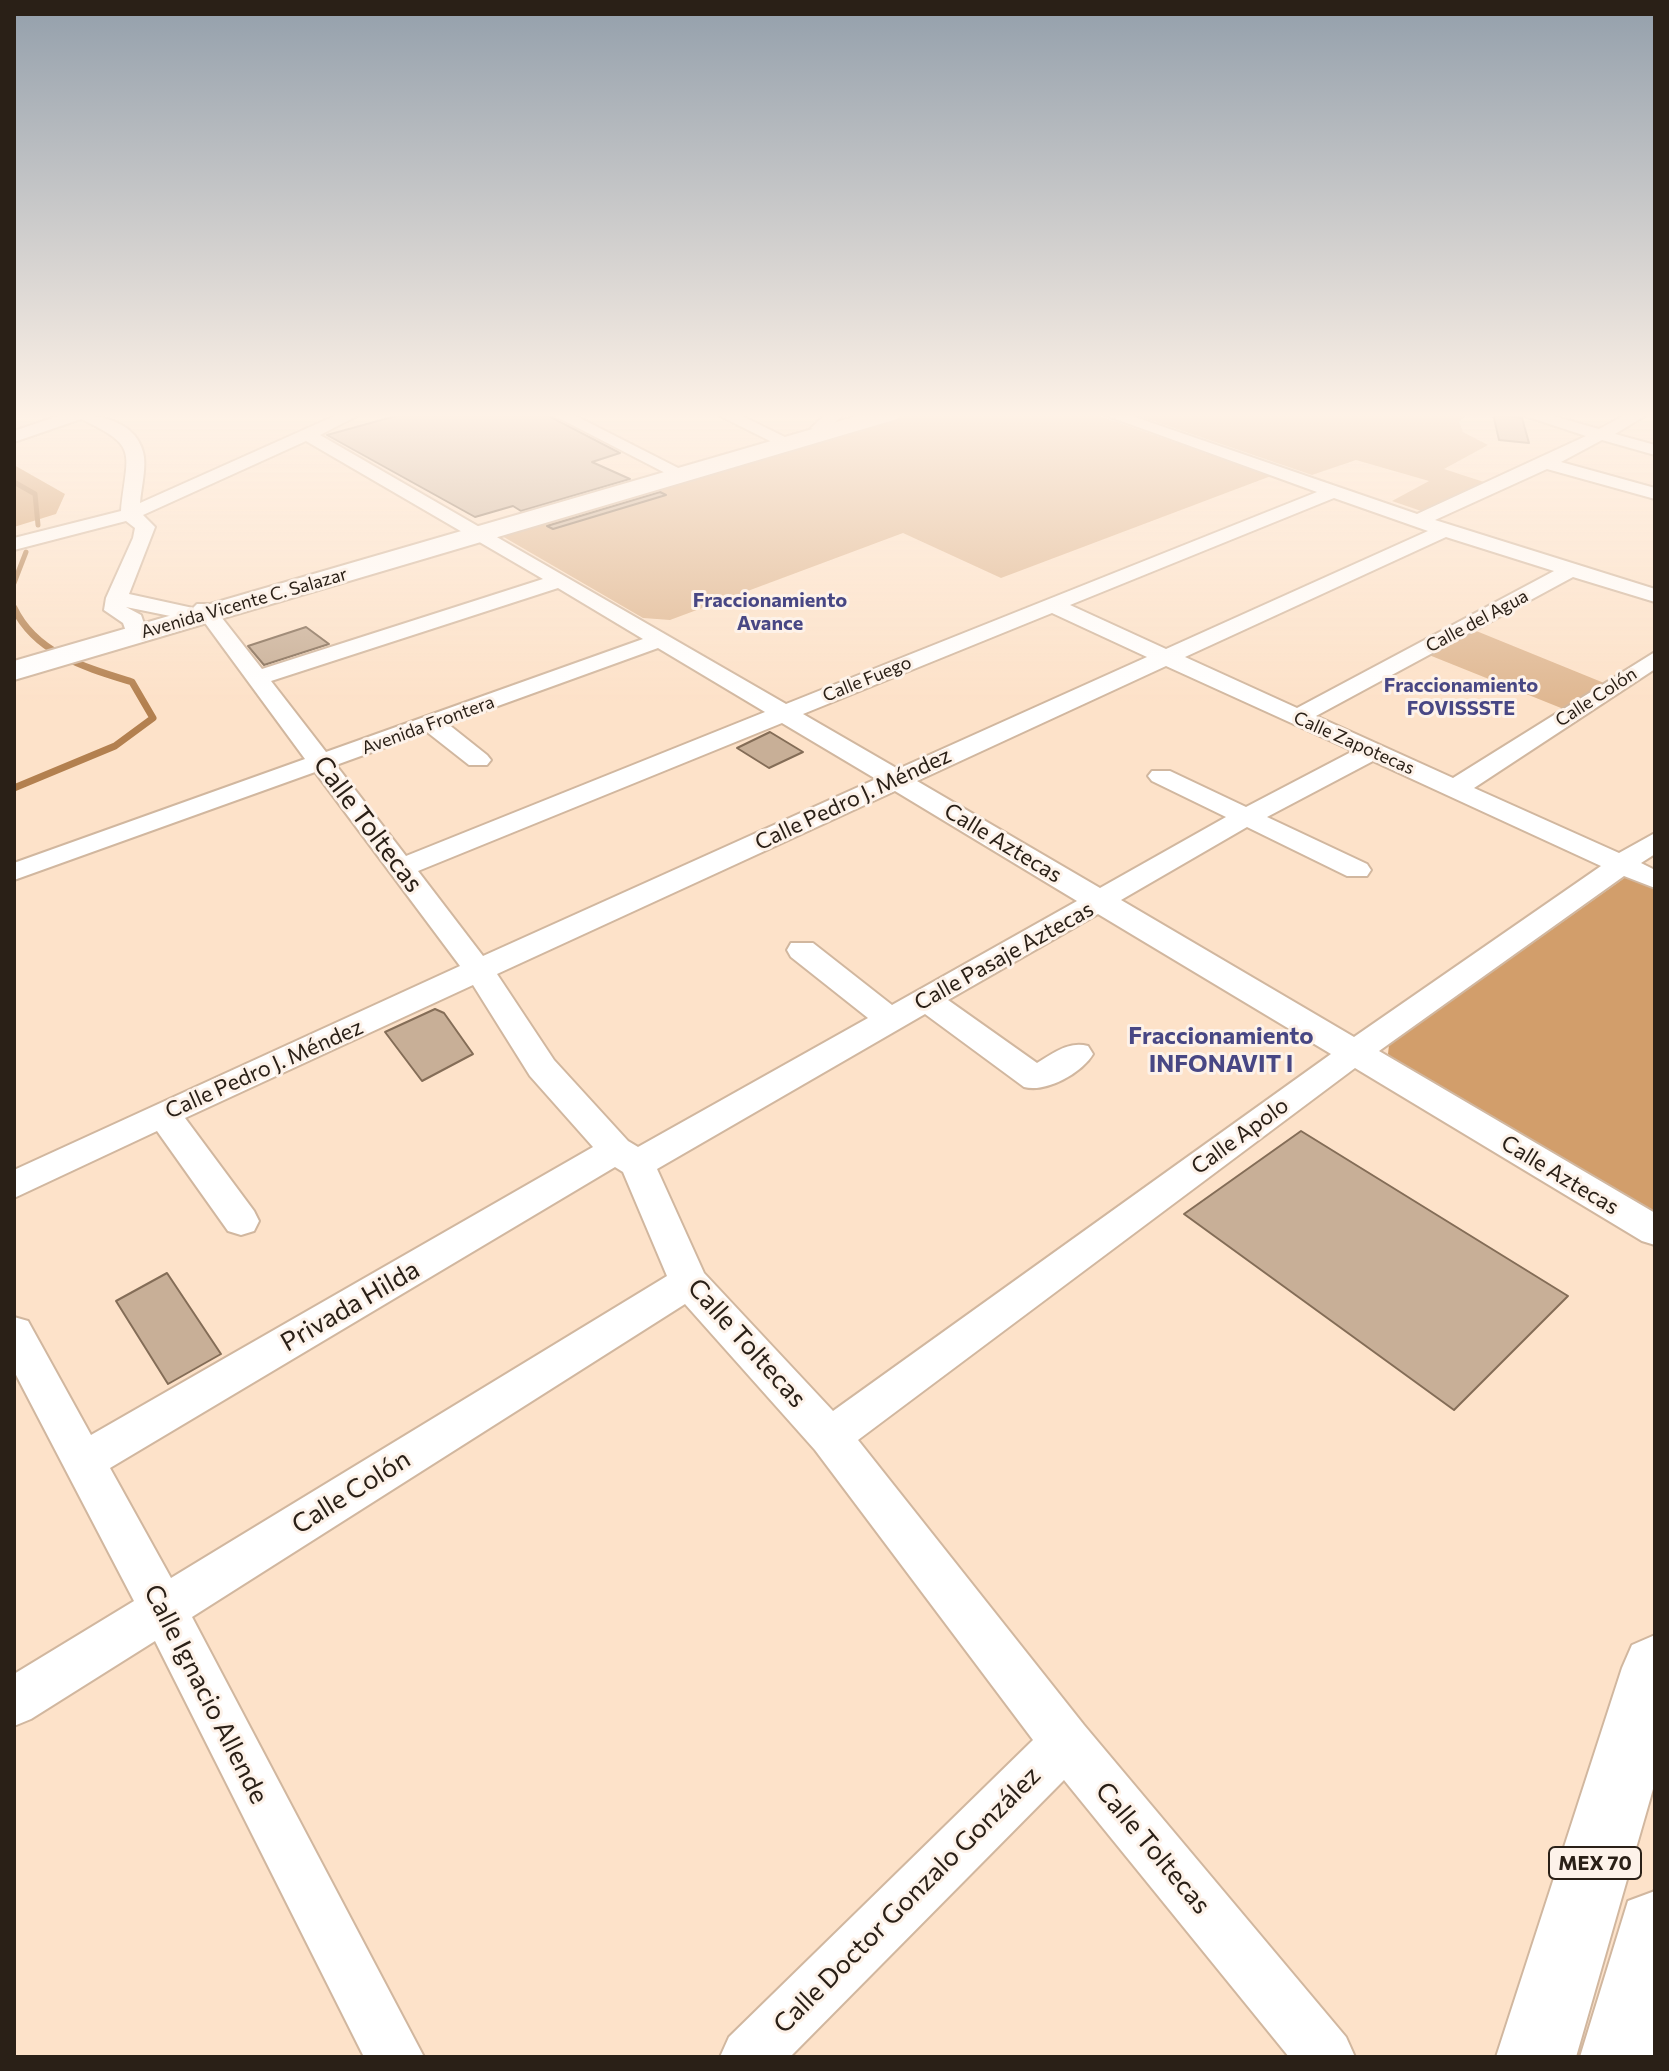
<!DOCTYPE html>
<html>
<head>
<meta charset="utf-8">
<style>
	body { margin:0 }
	#map { position:relative; width:1669px; height:2071px; overflow:hidden; background:#fde2c9; font-family:Commissioner,sans-serif }
	canvas { display:block }
	.frame { position:absolute; inset:0; border:16px solid #2a2017; pointer-events:none }
</style>
</head>
<body>
<div id="map">
<canvas width="1669" height="2071"></canvas>
<div class="frame"></div>
</div>
<script>
const ctx = document.querySelector('canvas').getContext('2d');
ctx.lineJoin = 'round';
function fillPath(path, color) { ctx.fillStyle = color; ctx.fill(path, 'evenodd'); }
function trace(path, color, width, dash) { ctx.strokeStyle = color; ctx.lineWidth = width; ctx.lineCap = dash ? 'butt' : 'round'; ctx.setLineDash(dash || []); ctx.stroke(path); }
function drawText(font, color, halo, rows, align = 'center') {
  ctx.font = font + ' Commissioner,sans-serif'; ctx.lineWidth = 6; ctx.setLineDash([]); ctx.textBaseline = 'middle'; ctx.strokeStyle = halo; ctx.fillStyle = color; for (const [text, x, y, turn = 0] of rows) {
    ctx.save(); ctx.translate(x, y); ctx.rotate((+turn || 0) * Math.PI / 180); ctx.textAlign = isNaN(turn) ? turn : align; if (halo) ctx.strokeText(text, 0, 0); ctx.fillText(text, 0, 0); ctx.restore();
  }
}
fillPath(new Path2D(`
	M 904,414 L 1094,414 L 1271,476 L 1001,578 L 903,533 L 670,620 L 643,618 L 502,536 L 509,530 Z
	M 1133,414 L 1469,414 L 1459,421 L 1463,432 L 1488,445 L 1444,469 L 1490,484 L 1424,512 L 1392,501 L 1429,481 L 1356,460 L 1312,475 Z
	M 1469,628 L 1609,685 L 1566,710 L 1424,653 Z`), '#dfb791');
fillPath(new Path2D(`
	M 14,465 L 65,494 L 56,514 L 14,527 Z
	M 1630,874 L 1655,885 L 1655,1212 L 1410,1074 L 1388,1054 L 1389,1045 Z`), '#d29e6b');
trace(new Path2D(`
	M 14,482 L 35,494 L 38,525
	M 14,583 L 26,552`), '#b3804f', 5);
trace(new Path2D(`
	M 14,608 C 36,654 87,668 132,682 L 153,718 L 115,746 L 14,788`), '#b3804f', 7);
const building = new Path2D(`
	M 403,414 L 545,414 L 620,453 L 592,462 L 630,479 L 521,511 L 513,506 L 475,517 L 327,435 Z
	M 1493,414 L 1522,418 L 1529,443 L 1499,440 Z
	M 660,492 L 666,495 L 553,529 L 547,526 Z
	M 306,627 L 329,644 L 264,665 L 248,646 Z
	M 770,732 L 803,752 L 769,768 L 737,748 Z
	M 435,1009 L 444,1013 L 473,1054 L 422,1081 L 385,1032 Z
	M 1301,1131 L 1568,1296 L 1454,1410 L 1184,1214 Z
	M 167,1273 L 221,1354 L 168,1384 L 116,1301 Z`);
fillPath(building, '#c8af97');
trace(building, '#846d57', 2);
const street = new Path2D(`
	M 64,414 C 93,414 134,418 143,452 C 147,466 141,488 140,503 L 339,414 L 361,414 L 320,435 L 786,704 L 1317,492 L 1102,414 L 1126,414 L 1417,514 L 1586,436 L 1519,414 L 1546,414 L 1599,429 L 1627,414 L 1648,414 L 1615,434 L 1655,445 L 1655,455 L 1602,440 L 1561,462 L 1655,488 L 1655,499 L 1547,469 L 1435,520 L 1655,589 L 1655,602 L 1573,577 L 1316,716 L 1453,778 L 1655,652 L 1655,669 L 1474,788 L 1619,853 L 1655,833 L 1655,854 L 1641,863 L 1655,870 L 1655,888 L 1624,876 L 1379,1051 L 1655,1213 L 1655,1245 L 1642,1241 L 1355,1068 L 858,1440 L 1084,1725 L 1346,2037 L 1355,2057 L 1289,2057 L 1064,1780 L 790,2057 L 720,2057 L 729,2037 L 1033,1740 L 815,1450 L 685,1304 L 192,1617 L 424,2057 L 364,2057 L 155,1641 L 31,1719 L 14,1726 L 14,1674 L 134,1601 L 14,1371 L 14,1317 L 28,1321 L 91,1435 L 593,1147 L 530,1076 L 473,985 L 185,1118 L 254,1211 L 259,1221 L 254,1231 L 241,1235 L 228,1231 L 157,1131 L 14,1198 L 14,1170 L 460,966 L 315,772 L 14,880 L 14,863 L 305,759 L 197,612 L 193,608 L 197,604 L 211,604 L 262,669 L 543,579 L 306,441 L 143,515 L 155,527 L 129,594 L 193,608 L 196,613 L 185,619 L 126,607 L 141,615 L 148,635 L 145,640 L 129,640 L 123,623 L 104,610 L 106,598 L 133,538 L 135,528 L 126,521 L 14,550 L 14,538 L 121,511 C 127,451 140,447 81,419 L 14,442 L 14,431 ZM 1334,498 L 1428,531 L 1166,649 L 1070,605 ZM 1446,537 L 1554,571 L 1297,708 L 1185,657 ZM 558,588 L 643,639 L 326,752 L 271,681 ZM 1052,613 L 1147,657 L 898,769 L 803,714 ZM 658,648 L 765,712 L 406,856 L 336,765 L 427,732 L 469,765 L 487,765 L 491,760 L 487,755 L 448,724 ZM 1166,666 L 1353,751 L 1246,807 L 1170,771 L 1152,771 L 1148,776 L 1152,781 L 1226,817 L 1100,888 L 917,781 ZM 782,723 L 876,779 L 483,956 L 418,871 ZM 1373,761 L 1601,866 L 1354,1037 L 1121,900 L 1247,827 L 1347,876 L 1367,876 L 1371,870 L 1367,864 L 1267,817 ZM 895,791 L 1077,901 L 892,1005 L 813,943 L 791,943 L 787,950 L 791,957 L 868,1018 L 638,1147 L 628,1141 L 554,1060 L 497,974 ZM 1098,914 L 1331,1054 L 833,1411 L 704,1273 L 657,1169 L 925,1014 L 1024,1087 C 1046,1093 1082,1073 1093,1054 L 1088,1046 C 1068,1041 1054,1053 1037,1063 L 948,1000 ZM 615,1167 L 623,1172 L 667,1276 L 171,1578 L 110,1468 Z
	M 551,414 L 572,414 L 690,474 L 681,479 L 675,478 Z
	M 716,414 L 738,414 L 797,443 L 794,447 L 782,447 Z
	M 826,414 L 844,414 L 831,426 L 836,431 L 834,435 L 822,435 L 811,428 Z`);
const secondary = new Path2D(`
	M 864,414 L 900,414 L 897,419 L 14,680 L 14,661 Z`);
const primary = new Path2D(`
	M 1655,1635 L 1655,1782 L 1576,2057 L 1496,2057 L 1622,1668 L 1632,1645 Z
	M 1655,1891 L 1655,2057 L 1580,2057 L 1628,1901 Z`);
trace(street, '#d1b79f', 4);
trace(secondary, '#d1b79f', 4);
trace(primary, '#d1b79f', 4);
fillPath(street, '#fff');
fillPath(secondary, '#fff');
fillPath(primary, '#fff');
const sky = ctx.createLinearGradient(0, 0, 0, 704);
sky.addColorStop(0, '#939fab');
sky.addColorStop(0.59, '#fef2e7');
sky.addColorStop(1, '#fef2e700');
ctx.fillStyle = sky;
ctx.fillRect(0, 0, 1669, 704);
drawText('18px', '#2a2017', '#fdf2e9', [
	["Avenida Vicente C. Salazar",244,603,-16],
	["Calle del Agua",1477,621,-28],
	["Calle Fuego",867,679,-22],
	["Calle Colón",1596,697,-33],
	["Avenida Frontera",428,725,-20],
	["Calle Zapotecas",1354,743,24]
]);
drawText('bold 20px', '#484784', '#fdf2e9', [
	["Fraccionamiento",770,600],
	["Avance",770,623],
	["Fraccionamiento",1461,685],
	["FOVISSSTE",1461,708]
]);
for (const [x, y, w] of [
	[1595,1863,92]
]) { const box = new Path2D(); box.roundRect(x - w / 2, y - 16, w, 32, 6); ctx.fillStyle = '#fdf2e9'; ctx.fill(box); trace(box, '#2a2017', 2); }
drawText('bold 20px', '#2a2017', null, [
	["MEX 70",1595,1863]
]);
drawText('22px', '#2a2017', '#fdf2e9', [
	["Calle Pedro J. Méndez",853,799,-25],
	["Calle Aztecas",1003,843,31],
	["Calle Pasaje Aztecas",1004,956,-29],
	["Calle Pedro J. Méndez",264,1069,-24],
	["Calle Apolo",1240,1136,-36],
	["Calle Aztecas",1560,1175,31]
]);
drawText('bold 24px', '#484784', '#fdf2e9', [
	["Fraccionamiento",1221,1036],
	["INFONAVIT I",1221,1064]
]);
drawText('26px', '#2a2017', '#fdf2e9', [
	["Calle Toltecas",368,824,53],
	["Privada Hilda",350,1306,-30],
	["Calle Toltecas",747,1343,48],
	["Calle Colón",351,1492,-32],
	["Calle Ignacio Allende",206,1694,63],
	["Calle Toltecas",1153,1848,50],
	["Calle Doctor Gonzalo González",907,1900,-45]
]);
</script>
</body>
</html>
